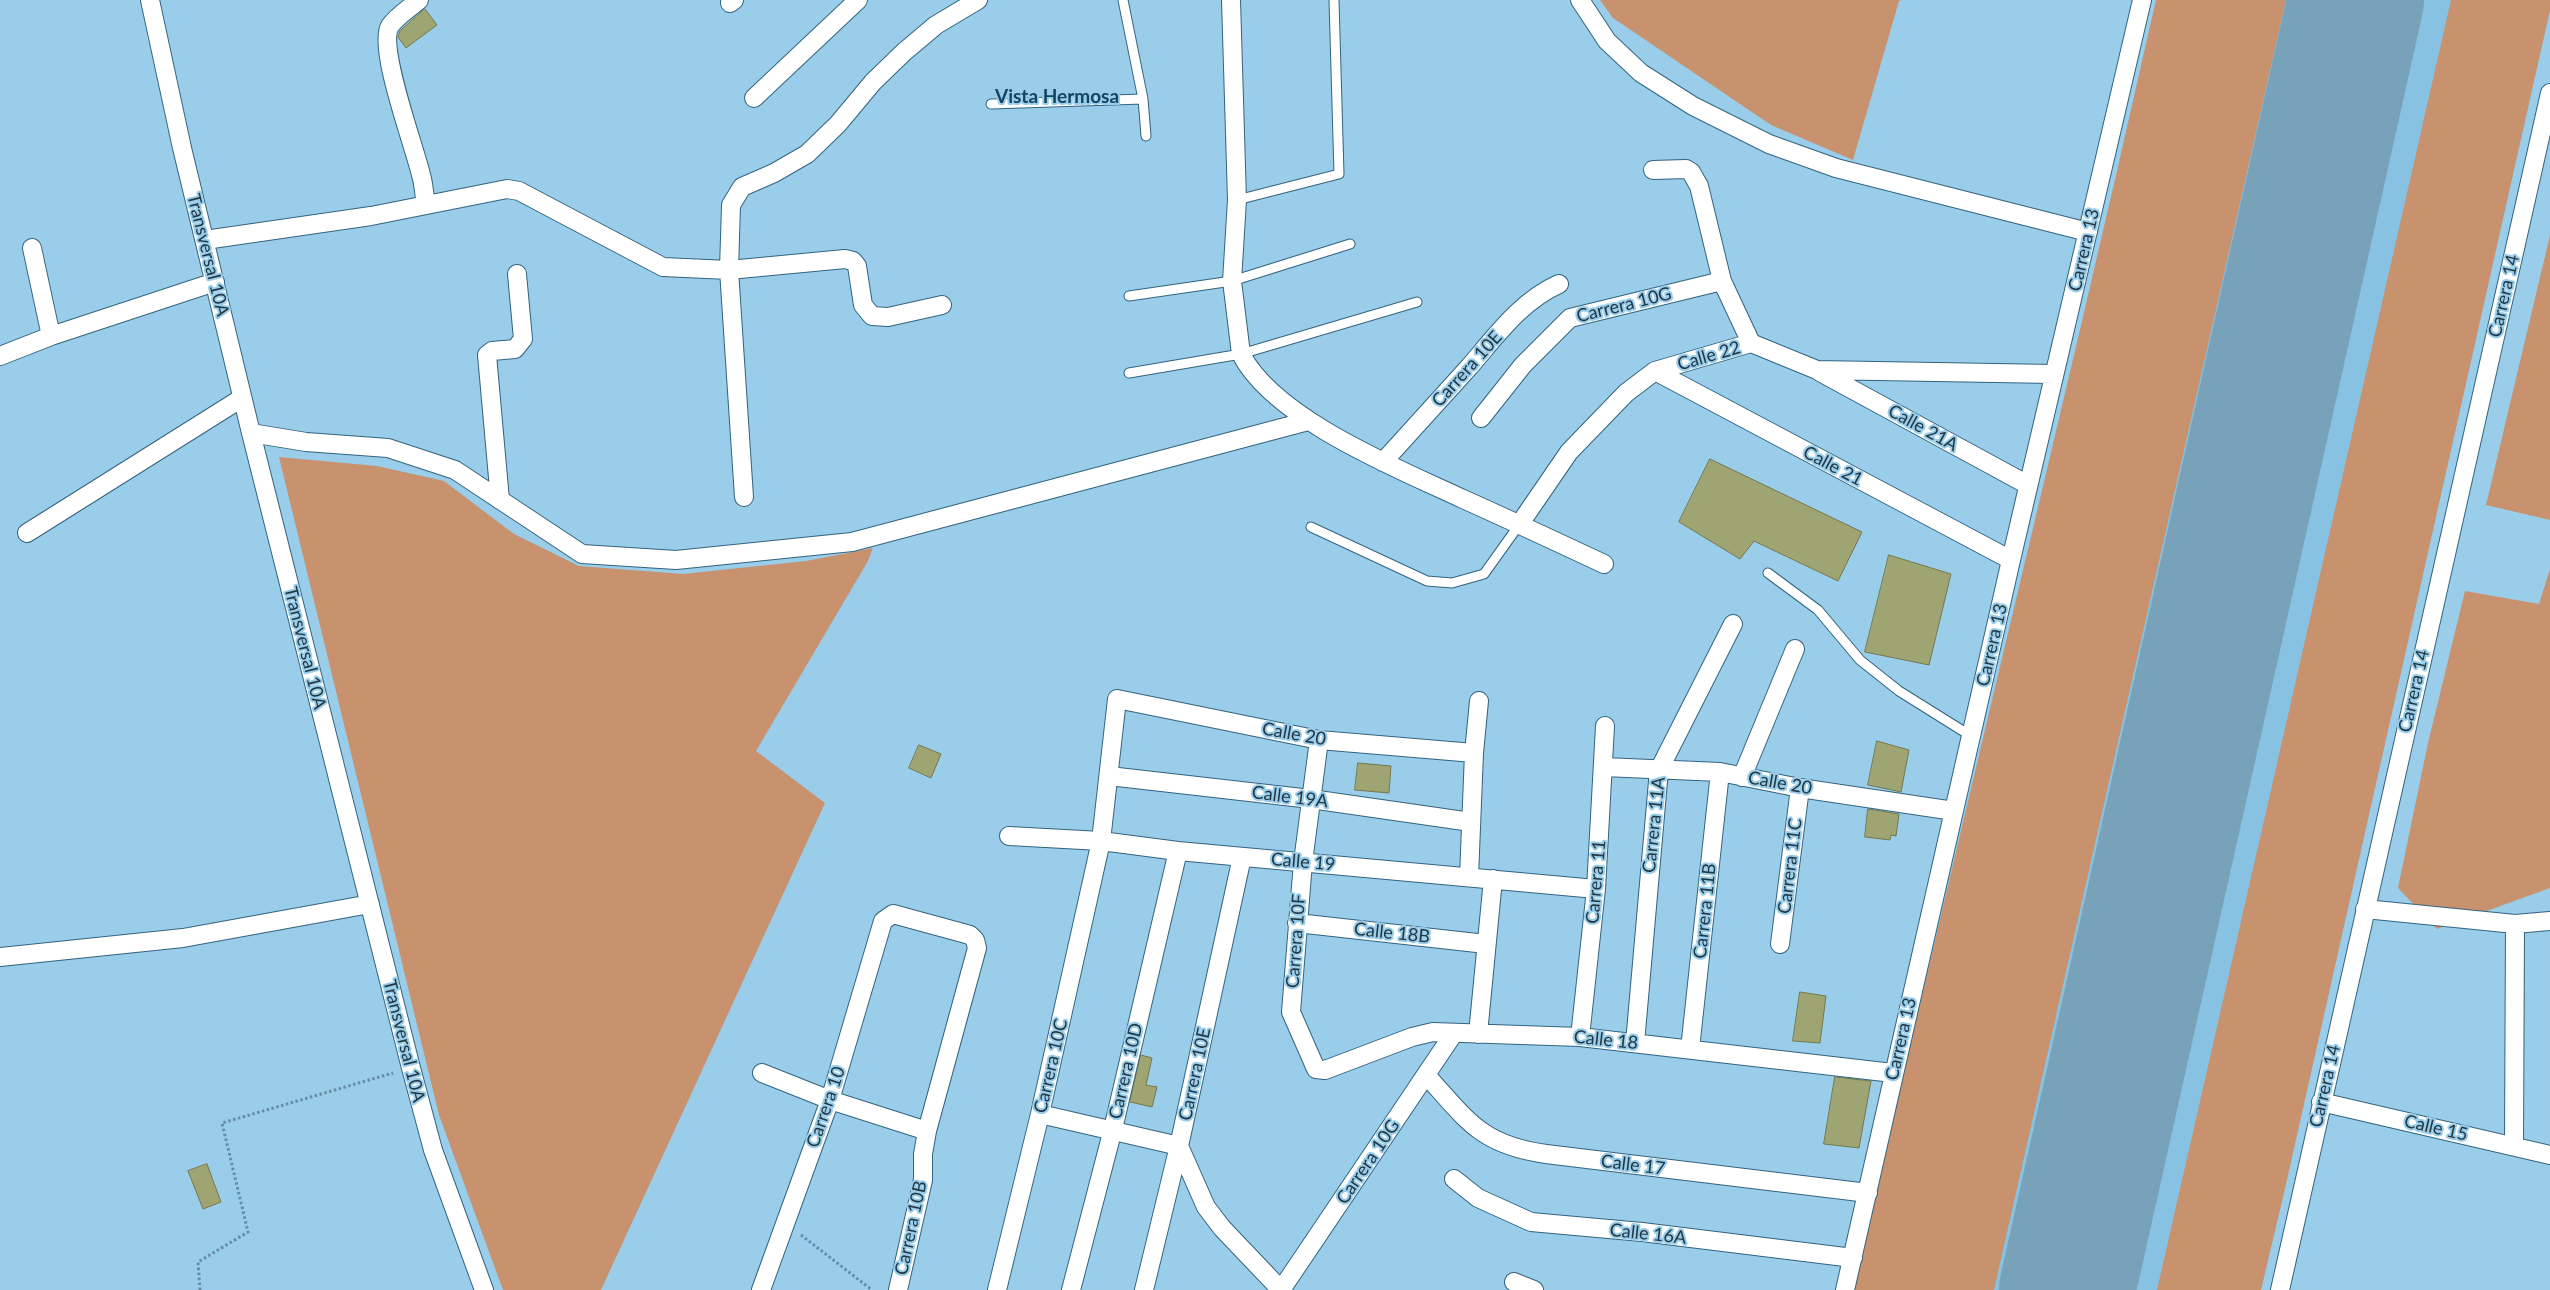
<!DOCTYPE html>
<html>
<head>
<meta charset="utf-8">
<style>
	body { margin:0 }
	canvas { display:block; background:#99cdea }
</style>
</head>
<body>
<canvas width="2550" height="1290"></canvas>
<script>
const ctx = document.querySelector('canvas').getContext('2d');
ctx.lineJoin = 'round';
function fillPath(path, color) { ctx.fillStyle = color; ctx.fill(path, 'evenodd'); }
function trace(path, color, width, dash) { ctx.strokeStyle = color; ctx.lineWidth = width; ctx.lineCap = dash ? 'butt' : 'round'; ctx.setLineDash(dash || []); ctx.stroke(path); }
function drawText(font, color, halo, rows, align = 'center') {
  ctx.font = font + ' Lato,sans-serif'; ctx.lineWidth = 4; ctx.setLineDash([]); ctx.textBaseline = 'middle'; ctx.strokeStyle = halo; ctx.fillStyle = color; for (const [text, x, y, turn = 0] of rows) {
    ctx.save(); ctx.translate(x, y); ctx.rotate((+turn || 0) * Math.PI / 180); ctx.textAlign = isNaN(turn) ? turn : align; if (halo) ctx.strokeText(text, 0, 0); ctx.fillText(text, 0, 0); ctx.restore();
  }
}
fillPath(new Path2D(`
	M 2156,0 L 2550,0 L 2550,10 L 2261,1290 L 1854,1290 L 1919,1004 L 2103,234 Z`), '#87c2e3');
fillPath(new Path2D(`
	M 1600,0 L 1902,0 L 1899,1 L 1853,160 L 1771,125 L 1613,18 Z
	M 2156,0 L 2286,0 L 1994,1290 L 1854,1290 C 1952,859 2059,431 2156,0 Z
	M 2451,0 L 2550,0 L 2550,10 L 2284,1193 L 2261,1290 L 2157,1290 Z
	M 2550,235 L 2550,520 L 2486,505 Z
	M 279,457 L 377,466 L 444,481 L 514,534 L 579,566 L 683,574 L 806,561 L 873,548 L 868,561 L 756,751 L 825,803 L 601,1290 L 503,1290 L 439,1115 Z
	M 2550,569 L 2550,888 L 2437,929 L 2398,888 L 2428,743 L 2465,591 L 2539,604 Z`), '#c8926f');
trace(new Path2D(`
	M 2067,1290 L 2356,0`), '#77a2ba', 136);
const building = new Path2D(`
	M 425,9 L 437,25 L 406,48 L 398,37 L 400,31 Z
	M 1710,459 L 1862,532 L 1838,581 L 1754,541 L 1740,559 L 1679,522 Z
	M 1889,555 L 1951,574 L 1929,665 L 1865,652 Z
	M 1877,741 L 1909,750 L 1901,792 L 1868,785 Z
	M 919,745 L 941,754 L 931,778 L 909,768 Z
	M 1358,763 L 1391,766 L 1389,793 L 1355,790 Z
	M 1868,809 L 1899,814 L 1896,836 L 1891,835 L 1890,840 L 1865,837 Z
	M 1800,992 L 1826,996 L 1820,1043 L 1793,1041 Z
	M 1141,1055 L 1152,1058 L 1146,1085 L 1157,1087 L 1152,1107 L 1130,1102 Z
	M 1835,1077 L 1871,1081 L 1859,1148 L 1824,1144 Z
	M 207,1164 L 221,1202 L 203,1209 L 188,1171 Z`);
fillPath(building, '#9fa473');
trace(building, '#75794a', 1);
const service = new Path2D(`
	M 1123,0 L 1143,99 L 1146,136
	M 991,104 L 1143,99
	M 1237,200 L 1339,174 L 1334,0
	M 1129,296 L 1232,281 L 1350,244
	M 1129,373 L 1241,354 L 1417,302
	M 1311,527 L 1427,581 L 1452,583 L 1484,574 L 1519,525
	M 1768,573 L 1818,610 L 1860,660 L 1899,691 L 1971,736`);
const minor = new Path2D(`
	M 150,0 L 182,148 L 251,433 L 411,1068 L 433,1150 L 484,1290
	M 419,0 C 410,8 397,16 390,26 C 377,47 415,148 421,175 C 424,184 424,195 426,205
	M 1231,0 L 1237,200 L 1232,281 L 1241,354 C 1274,419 1399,469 1463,499 C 1510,520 1557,542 1604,564
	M 1580,0 L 1607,41 L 1641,73 L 1693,106 L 1769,144 L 1836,168 L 2088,232
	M 730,3 L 734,0
	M 754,98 L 858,0
	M 1653,170 L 1686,169 L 1691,172 L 1699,186 L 1722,281 L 1751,343
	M 205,240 L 371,216 L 507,189 L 519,191 L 663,267 L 729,270 L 845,259 L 853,261 L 857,266 L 863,305 L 872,316 L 888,317 L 942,305
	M 32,248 L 51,336
	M 0,356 L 51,336 L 215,282
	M 1655,371 L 2011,560
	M 1820,372 L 2028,485
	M 1481,418 L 1523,365 L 1570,318 L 1722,281
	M 251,433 L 306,442 L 388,448 L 455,470 L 582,554 L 676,560 L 852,542 L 1308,421
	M 1383,462 C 1412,430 1441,398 1470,366 C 1496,336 1522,300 1559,284
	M 744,497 L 729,270 L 731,205 L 742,187 L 774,173 L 807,154 L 838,124 L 873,82 L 904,52 L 936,25 L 978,0
	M 500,500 L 487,355 L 492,351 L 515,349 L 523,339 L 517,274
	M 1519,525 L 1569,452 L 1626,393 L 1655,371 L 1751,343 L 1817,370 L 2054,374
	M 27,533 L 242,398
	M 1319,740 L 1303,862 L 1291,1012 L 1316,1069 L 1325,1070 L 1412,1037 L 1433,1032 L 1580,1037 L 1893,1073
	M 1604,767 L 1720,772 L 1800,788 L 1954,811
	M 1109,776 L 1311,799 L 1471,822
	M 1742,777 L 1795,649
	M 1009,836 L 1101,841 L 1178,851 L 1596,889
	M 1469,877 L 1474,753 L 1479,701
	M 2365,909 L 2515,924 L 2550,921
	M 1297,923 L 1486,944
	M 1780,944 L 1800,788
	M 0,957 L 183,938 L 370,904
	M 1478,1034 L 1493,879
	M 1580,1037 L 1596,889 L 1605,726
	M 1635,1043 L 1659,770 L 1733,624
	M 1690,1049 L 1720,772
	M 762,1073 L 830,1100 L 927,1131 L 923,1154 L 923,1180 L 898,1290
	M 1426,1075 C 1468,1121 1481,1145 1546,1154 L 1868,1193
	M 2321,1102 L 2550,1155
	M 1040,1114 L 1179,1146 L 1206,1207 L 1222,1228 L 1281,1290
	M 2514,1146 L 2515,924
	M 1454,1179 L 1478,1198 L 1531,1222 L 1642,1232 L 1853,1258
	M 1514,1282 L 1534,1290
	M 761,1290 L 830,1100 L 883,921 L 893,914 L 970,935 L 975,940 L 977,948 L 927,1131
	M 997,1290 L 1040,1114 L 1101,841 L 1117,699 L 1319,740 L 1474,753
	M 1071,1290 L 1113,1129 L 1178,851
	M 1144,1290 L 1179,1146 L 1242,857
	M 1281,1290 L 1454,1033
	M 1845,1290 L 2011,560 L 2142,0
	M 2280,1290 L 2550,93`);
trace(service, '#33647e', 11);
trace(minor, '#33647e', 20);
trace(new Path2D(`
	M 801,1235 L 872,1290
	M 200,1290 L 198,1262 L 248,1232 L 222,1123 L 393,1073`), '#668da3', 3, [2.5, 2.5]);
trace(service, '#fff', 9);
trace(minor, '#fff', 18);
drawText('18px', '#223743', '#99cdea', [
	["Carrera 13",2084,250,-77],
	["Transversal 10A",208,255,76],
	["Carrera 14",2504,296,-77],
	["Carrera 10G",1624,305,-14],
	["Calle 22",1709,356,-16],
	["Carrera 10E",1467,369,-48],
	["Calle 21A",1923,428,29],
	["Calle 21",1833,466,28],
	["Carrera 13",1992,645,-77],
	["Transversal 10A",305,648,76],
	["Carrera 14",2414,691,-77],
	["Calle 20",1294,734,10],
	["Calle 20",1780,783,10],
	["Calle 19A",1290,797,7],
	["Carrera 11A",1654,825,-84],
	["Calle 19",1303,862,5],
	["Carrera 11C",1790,866,-83],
	["Carrera 11",1596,882,-85],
	["Carrera 11B",1705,911,-84],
	["Calle 18B",1392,933,6],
	["Carrera 10F",1296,941,-86],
	["Carrera 13",1901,1039,-77],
	["Calle 18",1606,1040,6],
	["Transversal 10A",404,1041,76],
	["Carrera 10C",1051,1066,-77],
	["Carrera 10D",1126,1071,-77],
	["Carrera 10E",1195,1074,-78],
	["Carrera 14",2325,1086,-77],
	["Carrera 10",826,1107,-71],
	["Calle 15",2436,1128,13],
	["Carrera 10G",1368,1162,-56],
	["Calle 17",1633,1165,7],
	["Carrera 10B",911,1228,-78],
	["Calle 16A",1648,1234,6]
]);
drawText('bold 19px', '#11465e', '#99cdea', [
	["Vista Hermosa",1057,97]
]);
</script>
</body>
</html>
